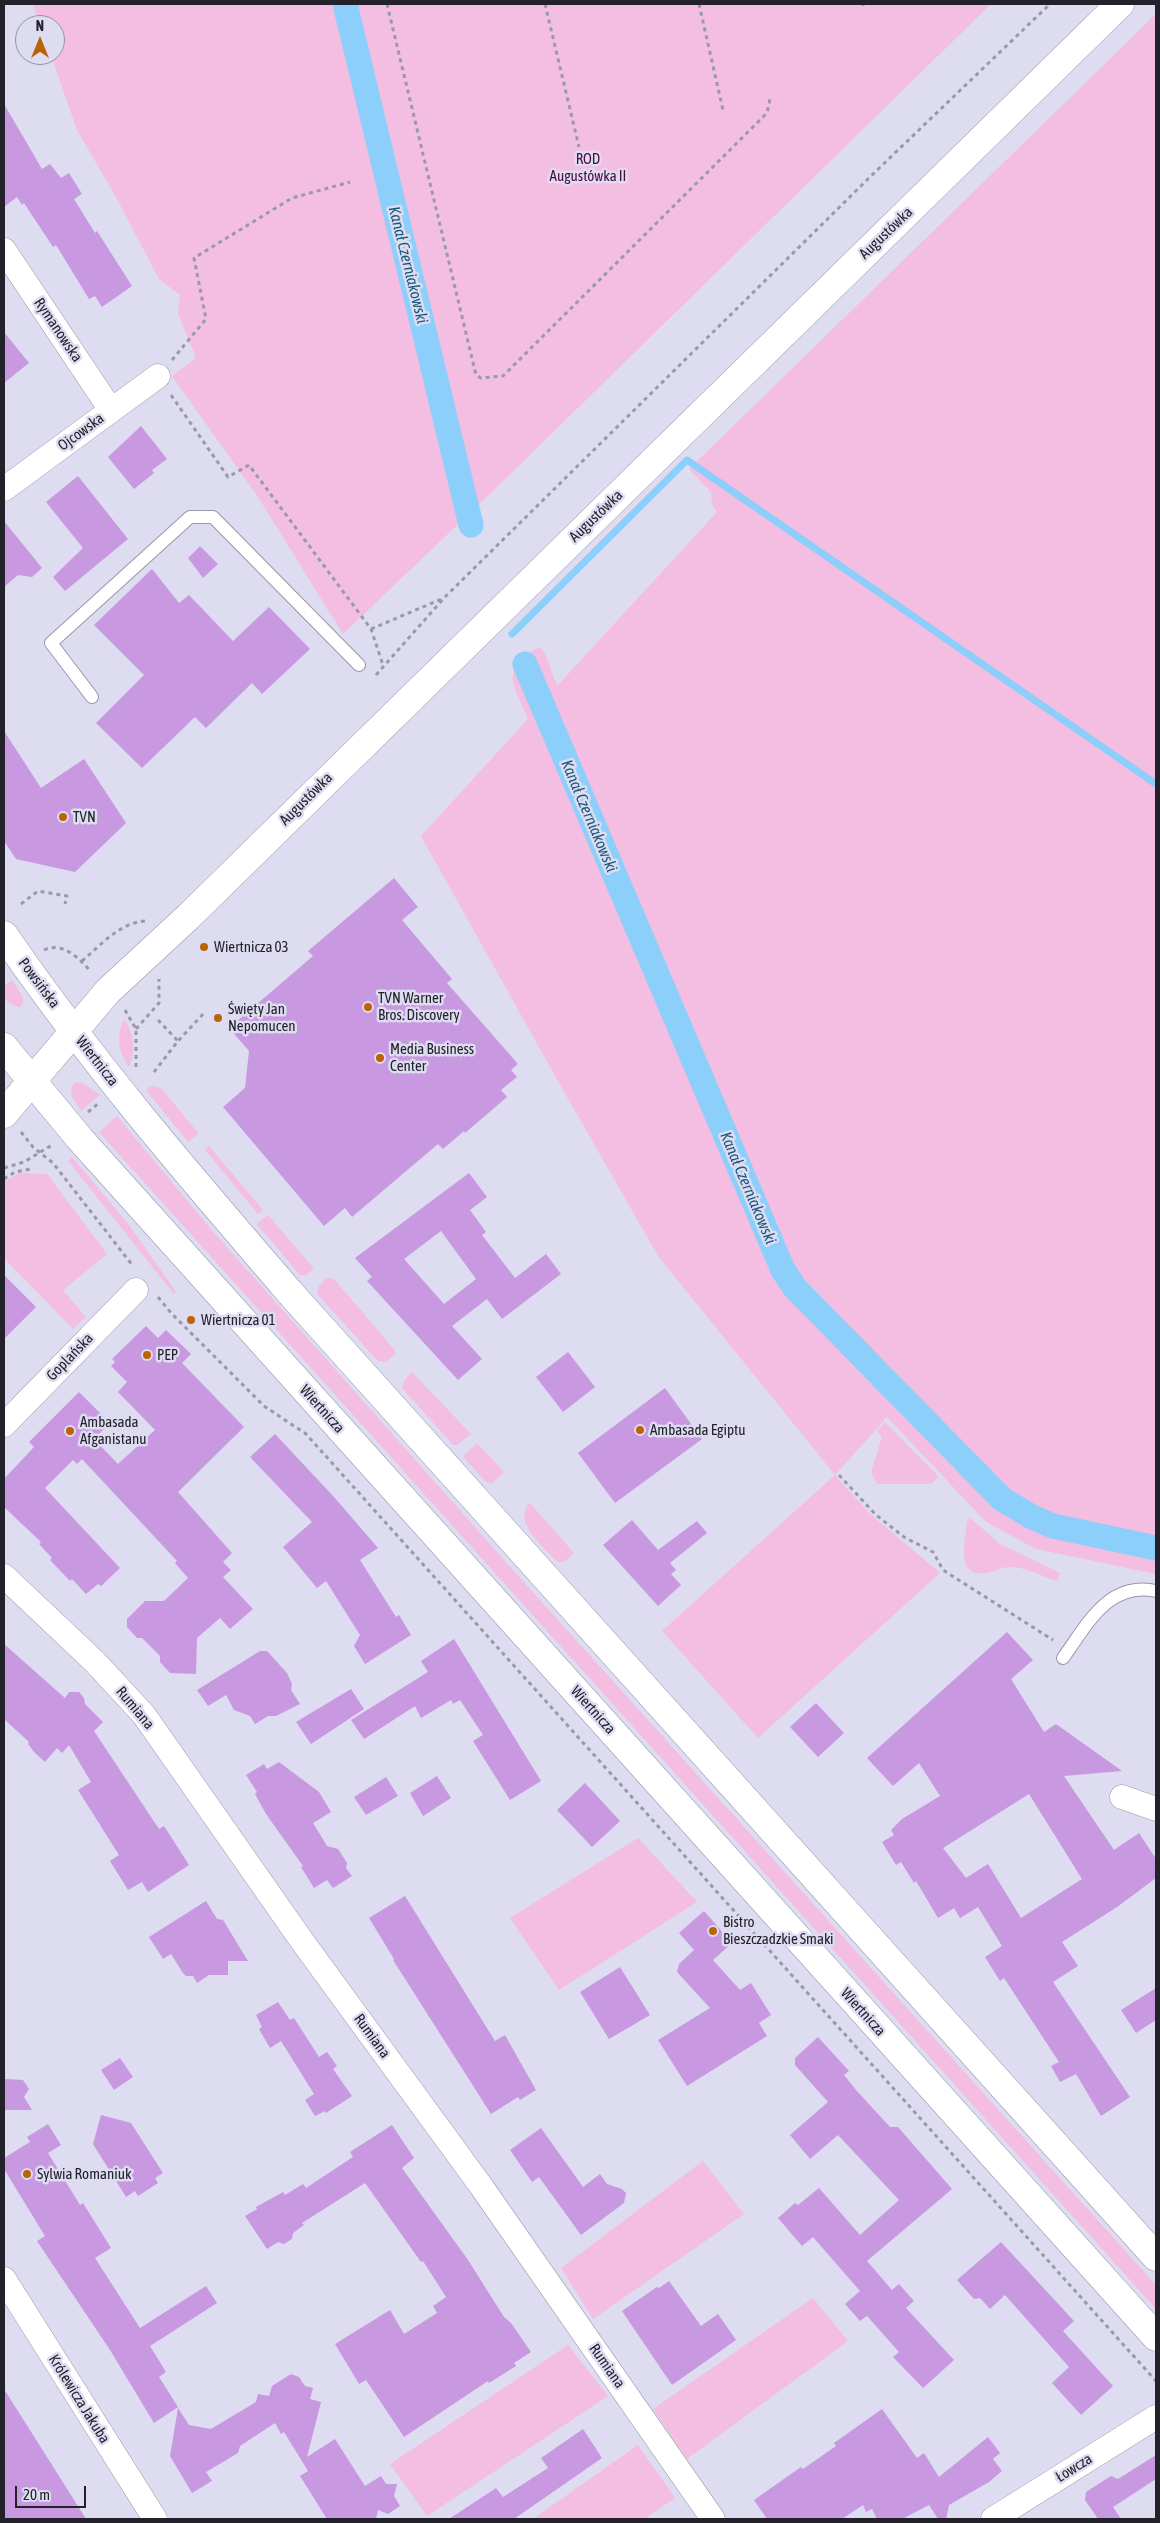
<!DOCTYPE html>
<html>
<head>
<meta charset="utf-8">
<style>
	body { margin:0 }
	#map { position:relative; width:1160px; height:2523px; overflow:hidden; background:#dddcf1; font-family:"Asap Condensed",sans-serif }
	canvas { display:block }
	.frame { position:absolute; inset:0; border:5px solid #23222a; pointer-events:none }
	.north { position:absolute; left:15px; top:15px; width:50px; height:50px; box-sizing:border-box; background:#dddcf1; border:1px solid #9392a1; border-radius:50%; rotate:0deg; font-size:14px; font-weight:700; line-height:20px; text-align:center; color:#23222a }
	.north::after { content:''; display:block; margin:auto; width:18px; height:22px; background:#bc6207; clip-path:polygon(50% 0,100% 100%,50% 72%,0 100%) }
	.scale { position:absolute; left:15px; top:2486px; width:71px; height:22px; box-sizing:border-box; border:2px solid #23222a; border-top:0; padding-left:6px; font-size:15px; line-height:18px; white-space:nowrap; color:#23222a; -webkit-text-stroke:4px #dddcf1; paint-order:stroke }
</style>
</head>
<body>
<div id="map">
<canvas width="1160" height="2523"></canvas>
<div class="frame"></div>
<div class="north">N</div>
<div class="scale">20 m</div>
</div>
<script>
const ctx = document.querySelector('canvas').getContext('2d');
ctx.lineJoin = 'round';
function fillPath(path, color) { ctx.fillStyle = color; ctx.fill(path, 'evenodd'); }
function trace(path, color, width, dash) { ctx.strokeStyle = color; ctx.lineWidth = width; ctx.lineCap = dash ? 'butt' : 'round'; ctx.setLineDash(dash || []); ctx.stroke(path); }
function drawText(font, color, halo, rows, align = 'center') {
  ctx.font = font + ' "Asap Condensed",sans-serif'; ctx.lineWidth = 5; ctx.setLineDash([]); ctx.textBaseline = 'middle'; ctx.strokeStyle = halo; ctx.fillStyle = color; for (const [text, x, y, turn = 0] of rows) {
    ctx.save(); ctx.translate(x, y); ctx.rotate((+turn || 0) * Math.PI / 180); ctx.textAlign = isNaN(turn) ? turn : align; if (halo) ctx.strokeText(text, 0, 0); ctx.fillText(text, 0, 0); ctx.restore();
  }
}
fillPath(new Path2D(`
	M 33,4 L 991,4 L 497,487 L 343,634 L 258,497 L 172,376 L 196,358 L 178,313 L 180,295 L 159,279 L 117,199 L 77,130 L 51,55 L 55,55 L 55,25 L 40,25 Z
	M 1156,14 L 1156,1574 L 1036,1549 L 986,1522 L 887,1417 L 835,1475 L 869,1513 L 940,1573 L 758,1738 L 662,1631 L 835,1475 L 658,1256 L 559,1083 L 421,836 L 528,719 C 515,685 497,669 540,647 C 550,658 550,674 558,685 L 717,512 L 712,504 L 711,492 L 689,469 Z
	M 12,980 L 23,997 L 23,1003 L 20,1007 L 14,1006 L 4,999 L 4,986 Z
	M 124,1019 C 134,1032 136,1052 129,1067 C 118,1052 116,1036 124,1019 Z
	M 76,1082 L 83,1083 L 100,1095 L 81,1111 L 72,1097 L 71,1087 Z
	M 151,1086 L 161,1088 L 199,1134 L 188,1142 L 146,1090 Z
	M 117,1116 L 210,1228 L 504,1560 L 1156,2285 L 1156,2309 L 99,1132 Z
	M 209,1146 L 263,1210 L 258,1214 L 205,1150 Z
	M 72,1157 L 129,1225 L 176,1292 L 174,1294 L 68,1161 Z
	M 19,1173 L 47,1174 L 107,1254 L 63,1290 L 86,1317 L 73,1329 L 4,1258 L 4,1182 Z
	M 268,1215 L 314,1269 L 307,1275 L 300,1275 L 257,1224 Z
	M 326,1278 L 334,1279 L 393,1348 L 396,1353 L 386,1362 L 378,1361 L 317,1294 L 319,1286 Z
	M 412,1372 L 471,1434 L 457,1445 L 453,1445 L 402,1388 L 404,1381 Z
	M 885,1422 L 939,1477 L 931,1484 L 877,1484 L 872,1474 L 872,1469 L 882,1437 L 877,1431 Z
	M 477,1443 L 504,1472 L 492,1483 L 486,1482 L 464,1458 L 465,1454 Z
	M 530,1503 L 574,1553 L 564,1562 L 558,1562 C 546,1549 511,1522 530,1503 Z
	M 970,1518 L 1000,1544 L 1060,1573 L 1057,1581 C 1043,1577 1026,1567 1012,1567 C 1002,1566 995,1572 986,1573 C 954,1578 966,1539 967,1522 Z
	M 638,1838 L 697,1902 L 559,1990 L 510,1918 Z
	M 703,2161 L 744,2214 L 593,2319 L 561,2268 Z
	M 813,2298 L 848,2341 L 687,2459 L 653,2409 Z
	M 568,2345 L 608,2396 L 427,2516 L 390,2464 Z
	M 638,2445 L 675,2498 L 644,2519 L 533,2519 Z`), '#f4bde2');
trace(new Path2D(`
	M 512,634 L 687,460 L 1156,784`), '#8ccffa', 7);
trace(new Path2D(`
	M 345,4 L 471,525
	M 525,664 L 783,1270 L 795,1288 L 1002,1499 L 1032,1517 L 1053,1526 L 1156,1548`), '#8ccffa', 25);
fillPath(new Path2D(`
	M 4,104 L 42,169 L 50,164 L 61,178 L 69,173 L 82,194 L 74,199 L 95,233 L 97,231 L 132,286 L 102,307 L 95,296 L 89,299 L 56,245 L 53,247 L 24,203 L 22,205 L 17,197 L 4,207 Z
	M 4,332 L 29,363 L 4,383 Z
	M 141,426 L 167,459 L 152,470 L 154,473 L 134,489 L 108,457 Z
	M 78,476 L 128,539 L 65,591 L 53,577 L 83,548 L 46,502 Z
	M 4,521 L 42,568 L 32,577 L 18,575 L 4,587 Z
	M 200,546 L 218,564 L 203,578 L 188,558 Z
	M 152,569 L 179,603 L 189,595 L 233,641 L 269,607 L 310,649 L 262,694 L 252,683 L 206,728 L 195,717 L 142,768 L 96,723 L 144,675 L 94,625 Z
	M 4,731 L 41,788 L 84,759 L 126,823 L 75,872 L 16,859 L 4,841 Z
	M 394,878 L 418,907 L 402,920 L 452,979 L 447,983 L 518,1064 L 511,1070 L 517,1077 L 501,1090 L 507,1097 L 465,1133 L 464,1131 L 443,1149 L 438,1144 L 352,1217 L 345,1208 L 324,1226 L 223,1107 L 245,1088 L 249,1051 L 229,1028 L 313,956 L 308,951 Z
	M 469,1173 L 487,1197 L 470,1210 L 486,1232 L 482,1235 L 515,1278 L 546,1254 L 561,1274 L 502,1319 L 487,1299 L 452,1326 L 482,1359 L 458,1380 L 367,1281 L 372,1277 L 355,1258 ZM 441,1231 L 476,1279 L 444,1304 L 404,1259 Z
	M 4,1275 L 36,1307 L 4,1339 Z
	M 146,1326 L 158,1338 L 166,1330 L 191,1354 L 182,1363 L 244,1427 L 178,1492 L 232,1553 L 223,1562 L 231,1570 L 223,1577 L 253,1609 L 230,1629 L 220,1618 L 197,1638 L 196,1674 L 170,1673 L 160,1662 L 160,1656 L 142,1638 L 137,1638 L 127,1627 L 127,1619 L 145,1601 L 164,1601 L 188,1578 L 175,1563 L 177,1561 L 82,1459 L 77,1464 L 73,1460 L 45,1488 L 120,1568 L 101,1586 L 98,1584 L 86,1594 L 72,1579 L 70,1581 L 50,1560 L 52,1558 L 39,1544 L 41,1542 L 4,1507 L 4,1479 L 34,1447 L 29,1442 L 79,1392 L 110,1423 L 94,1439 L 118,1464 L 155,1430 L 118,1392 L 127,1382 L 111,1366 L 115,1362 L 112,1359 Z
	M 568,1352 L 595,1387 L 563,1412 L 536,1377 Z
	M 665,1388 L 702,1439 L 615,1503 L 578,1453 Z
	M 275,1434 L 334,1497 L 378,1548 L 360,1560 L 396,1617 L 399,1615 L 411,1635 L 365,1664 L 354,1646 L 360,1635 L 326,1581 L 317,1588 L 283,1547 L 312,1522 L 250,1457 Z
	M 632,1520 L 658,1550 L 697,1521 L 707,1533 L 670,1563 L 676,1570 L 671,1574 L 681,1585 L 658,1606 L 603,1545 Z
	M 1007,1632 L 1033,1660 L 1011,1679 L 1044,1732 L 1056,1724 L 1122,1771 L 1064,1776 L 1114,1850 L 1139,1833 L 1156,1859 L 1156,1878 L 1117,1907 L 1062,1942 L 1078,1966 L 1053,1982 L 1130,2097 L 1101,2116 L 1076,2074 L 1060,2082 L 1051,2066 L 1059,2062 L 1004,1978 L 1000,1981 L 985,1957 L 1002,1946 L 978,1907 L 960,1918 L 954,1908 L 938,1918 L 916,1881 L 914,1883 L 901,1862 L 896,1865 L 882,1842 L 894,1835 L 891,1830 L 902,1819 L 940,1796 L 919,1763 L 893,1786 L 867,1758 ZM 1029,1794 L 1082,1879 L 1021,1918 L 988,1864 L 966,1878 L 943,1848 Z
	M 454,1639 L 541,1781 L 510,1800 L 473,1741 L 483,1735 L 460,1700 L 453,1704 L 451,1700 L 421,1718 L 415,1706 L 364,1739 L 351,1720 L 428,1672 L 421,1661 Z
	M 4,1644 L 65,1698 L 69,1692 L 79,1692 L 84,1698 L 85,1704 L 103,1722 L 94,1731 L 159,1829 L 164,1826 L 189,1865 L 148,1892 L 142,1882 L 128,1890 L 110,1861 L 119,1855 L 78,1790 L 91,1782 L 69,1745 L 62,1753 L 57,1748 L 45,1762 L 34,1752 L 28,1744 L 29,1742 L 4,1719 Z
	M 260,1651 L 267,1651 L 287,1673 L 292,1684 L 291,1690 L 300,1704 L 276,1716 L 268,1716 L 255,1724 L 250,1716 L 234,1710 L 226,1695 L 208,1706 L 197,1690 Z
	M 351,1689 L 364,1709 L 311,1744 L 296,1722 Z
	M 816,1703 L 844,1733 L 818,1757 L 790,1727 Z
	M 279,1762 L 319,1792 L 331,1812 L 313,1823 L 327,1846 L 338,1849 L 347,1863 L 346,1868 L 352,1876 L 333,1888 L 327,1880 L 314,1888 L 301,1867 L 303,1866 L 266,1814 L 255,1794 L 257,1792 L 246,1775 L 264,1764 L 267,1769 Z
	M 437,1776 L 451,1798 L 423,1816 L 410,1793 Z
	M 386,1777 L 398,1796 L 366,1815 L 354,1797 Z
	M 585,1783 L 620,1821 L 592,1847 L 557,1810 Z
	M 405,1896 L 495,2041 L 505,2035 L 536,2090 L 520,2100 L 518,2097 L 491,2114 L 393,1960 L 394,1959 L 369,1918 Z
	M 206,1901 L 217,1919 L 223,1920 L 248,1961 L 228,1961 L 228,1975 L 209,1975 L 197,1983 L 193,1976 L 186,1976 L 183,1973 L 171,1954 L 163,1959 L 149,1937 Z
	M 704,1911 L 732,1943 L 713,1960 L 740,1990 L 751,1983 L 771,2015 L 759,2023 L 767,2036 L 687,2086 L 658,2040 L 710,2008 L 677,1972 L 679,1964 L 694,1950 L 679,1933 Z
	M 620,1967 L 650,2015 L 609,2039 L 580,1992 Z
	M 1156,1988 L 1156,2020 L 1136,2033 L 1121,2010 Z
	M 278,2002 L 290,2020 L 294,2018 L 319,2057 L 327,2052 L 337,2066 L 333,2069 L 352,2096 L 326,2113 L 325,2111 L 315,2116 L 305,2100 L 314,2094 L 281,2041 L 270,2048 L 259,2029 L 262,2027 L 256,2015 Z
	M 818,2037 L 849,2071 L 844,2075 L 856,2090 L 890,2127 L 898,2127 L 952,2189 L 867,2261 L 892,2290 L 899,2284 L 914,2301 L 906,2308 L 954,2360 L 923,2388 L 893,2357 L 899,2352 L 867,2316 L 860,2321 L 845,2304 L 860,2291 L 813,2237 L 802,2246 L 778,2218 L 795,2203 L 798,2205 L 819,2188 L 860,2235 L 899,2200 L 838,2135 L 810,2159 L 790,2135 L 828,2102 L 795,2065 L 795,2058 Z
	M 120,2058 L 133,2077 L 114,2090 L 101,2070 Z
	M 4,2079 L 23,2080 L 29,2089 L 24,2097 L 32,2110 L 4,2110 Z
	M 101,2115 L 131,2123 L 163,2173 L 155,2178 L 158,2183 L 138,2196 L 135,2191 L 126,2197 L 93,2144 Z
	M 48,2124 L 61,2145 L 48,2153 L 80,2205 L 83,2203 L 111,2248 L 95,2258 L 140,2328 L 206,2286 L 217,2303 L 150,2346 L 166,2372 L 159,2377 L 178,2407 L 154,2423 L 110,2350 L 37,2241 L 45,2236 L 4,2169 L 4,2158 L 30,2142 L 27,2137 Z
	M 392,2125 L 414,2158 L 402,2168 L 468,2260 L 504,2317 L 511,2323 L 531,2352 L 514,2363 L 516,2366 L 489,2383 L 488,2381 L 404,2437 L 366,2380 L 359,2384 L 335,2344 L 390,2310 L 404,2334 L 437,2313 L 433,2306 L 446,2297 L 423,2261 L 421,2262 L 365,2183 L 302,2223 L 304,2225 L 293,2233 L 292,2239 L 284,2244 L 278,2242 L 267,2249 L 245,2216 L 257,2209 L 256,2207 L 283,2192 L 285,2195 L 303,2184 L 306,2188 L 353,2157 L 350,2152 Z
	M 541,2128 L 583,2187 L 600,2174 L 607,2184 L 622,2189 L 626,2193 L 624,2203 L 581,2235 L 539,2177 L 532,2182 L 510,2150 Z
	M 1001,2242 L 1074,2321 L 1063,2331 L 1113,2386 L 1081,2415 L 1052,2383 L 1069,2367 L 1005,2295 L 990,2309 L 980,2298 L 974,2299 L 957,2280 Z
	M 669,2281 L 701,2326 L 718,2314 L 736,2340 L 672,2385 L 622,2311 L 657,2287 L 659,2288 Z
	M 291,2374 L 299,2377 L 305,2386 L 313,2388 L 310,2399 L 321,2402 L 307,2457 L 335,2439 L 365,2486 L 381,2476 L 386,2484 L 397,2484 L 394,2496 L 400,2506 L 388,2514 L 378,2510 L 376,2519 L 327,2519 L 300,2476 L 308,2471 L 284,2432 L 281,2434 L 275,2423 L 240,2446 L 238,2453 L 206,2472 L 212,2481 L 192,2493 L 170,2456 L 178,2408 L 189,2425 L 211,2429 L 256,2402 L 258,2394 L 269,2396 L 272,2386 Z
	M 4,2389 L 52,2465 L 86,2519 L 4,2519 Z
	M 882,2409 L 917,2458 L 924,2453 L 939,2477 L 988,2437 L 1000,2453 L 993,2459 L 1002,2471 L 989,2482 L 949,2505 L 946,2519 L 938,2519 L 929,2505 L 902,2519 L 877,2519 L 872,2509 L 866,2512 L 863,2505 L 842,2519 L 767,2519 L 754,2500 L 801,2467 L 803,2469 L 836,2446 L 834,2443 Z
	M 583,2429 L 602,2458 L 514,2519 L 449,2519 L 496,2488 L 503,2497 L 548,2468 L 541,2458 Z
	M 1156,2455 L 1156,2479 L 1113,2507 L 1121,2519 L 1098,2519 L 1085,2500 L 1086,2492 L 1111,2476 L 1118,2479 Z`), '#c898e1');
const service = new Path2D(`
	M 92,697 L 51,643 L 190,517 L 213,517 L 359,665
	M 1063,1658 C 1087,1625 1108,1581 1156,1591`);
const minor = new Path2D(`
	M 4,250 L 111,410
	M 4,489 L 158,376
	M 4,1425 L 136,1290
	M 4,1576 L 95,1662 L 144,1715 L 302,1941 L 481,2186 L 713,2519
	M 1122,1797 L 1156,1809
	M 4,2279 L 155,2519
	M 993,2519 L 1156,2417`);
const tertiary = new Path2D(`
	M 4,1114 L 108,991 L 188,917 L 1120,4`);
const secondary = new Path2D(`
	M 4,935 C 91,1062 193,1180 293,1296 L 1156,2257
	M 4,1047 L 80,1139 L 1156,2337`);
trace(service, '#9897ab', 14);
trace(minor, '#9897ab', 25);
trace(tertiary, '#9897ab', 29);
trace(secondary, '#9897ab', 29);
trace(new Path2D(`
	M 387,4 L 476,375 L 481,378 L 503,376 L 767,113 L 770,99
	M 545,4 L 579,147
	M 699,4 L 723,110
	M 863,4 L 863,6
	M 172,360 L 206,319 L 194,258 L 292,198 L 350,182
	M 171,395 L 228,477 L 249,465 L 371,629 L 383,665
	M 371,629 L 444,598
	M 376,675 L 445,597 L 871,176 L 1050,4
	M 21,904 L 38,891 L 67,896 L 65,904
	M 44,950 C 63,941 80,959 91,972
	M 82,961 C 101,945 119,923 145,921
	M 125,1010 L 136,1029 L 136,1068
	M 158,1020 L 178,1041
	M 136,1029 L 159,1003 L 159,979
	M 154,1072 L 178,1041 L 204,1013
	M 88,1112 L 99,1103
	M 21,1132 L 33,1147 L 53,1163 L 133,1266
	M 4,1168 L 24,1162 L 52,1145
	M 4,1179 L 15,1172 L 31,1169
	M 158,1297 L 171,1313 L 264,1406 L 306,1434 L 1156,2381
	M 839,1475 L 876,1515 L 904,1537 L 933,1552 L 943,1570 L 1053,1640`), '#9a99a9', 3, [4, 4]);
trace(service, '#fff', 12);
trace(minor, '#fff', 24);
trace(tertiary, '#fff', 28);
trace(secondary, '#fff', 28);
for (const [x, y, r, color] of [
	[63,817,5,"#bc6207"],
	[204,947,5,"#bc6207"],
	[368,1007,5,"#bc6207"],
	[218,1018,5,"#bc6207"],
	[380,1058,5,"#bc6207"],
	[191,1320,5,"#bc6207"],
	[147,1355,5,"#bc6207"],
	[640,1430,5,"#bc6207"],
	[70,1431,5,"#bc6207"],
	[713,1931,5,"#bc6207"],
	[27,2174,5,"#bc6207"]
]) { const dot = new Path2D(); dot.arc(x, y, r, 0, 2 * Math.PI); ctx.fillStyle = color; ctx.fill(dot); trace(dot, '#dddcf1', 2); }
drawText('15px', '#4e093f', '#dddcf1', [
	["ROD",588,159],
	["Augustówka II",588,176]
]);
drawText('15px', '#23222a', '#dddcf1', [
	["Augustówka",886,233,-44],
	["Rymanowska",58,330,56],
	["Ojcowska",81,432,-36],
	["Augustówka",596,516,-44],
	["Augustówka",306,799,-45],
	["Powsińska",39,983,53],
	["Wiertnicza",97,1061,52],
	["Goplańska",70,1357,-46],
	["Wiertnicza",322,1409,48],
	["Rumiana",135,1708,50],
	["Wiertnicza",593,1710,48],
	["Wiertnicza",863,2012,48],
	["Rumiana",372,2036,54],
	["Rumiana",607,2366,55],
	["Królewicza Jakuba",79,2399,58],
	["Łowcza",1074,2468,-32]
]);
drawText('15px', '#23222a', '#dddcf1', [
	["TVN",73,817],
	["Wiertnicza 03",214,947],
	["TVN Warner",378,998],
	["Bros. Discovery",378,1015],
	["Święty Jan",228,1009],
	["Nepomucen",228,1026],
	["Media Business",390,1049],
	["Center",390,1066],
	["Wiertnicza 01",201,1320],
	["PEP",157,1355],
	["Ambasada",80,1422],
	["Afganistanu",80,1439],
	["Ambasada Egiptu",650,1430],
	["Bistro",723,1922],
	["Bieszczadzkie Smaki",723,1939],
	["Sylwia Romaniuk",37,2174]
], 'left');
drawText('italic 16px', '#16597c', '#dddcf1', [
	["Kanał Czerniakowski",408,265,76],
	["Kanał Czerniakowski",589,816,67],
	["Kanał Czerniakowski",748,1188,67]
]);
</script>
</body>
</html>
